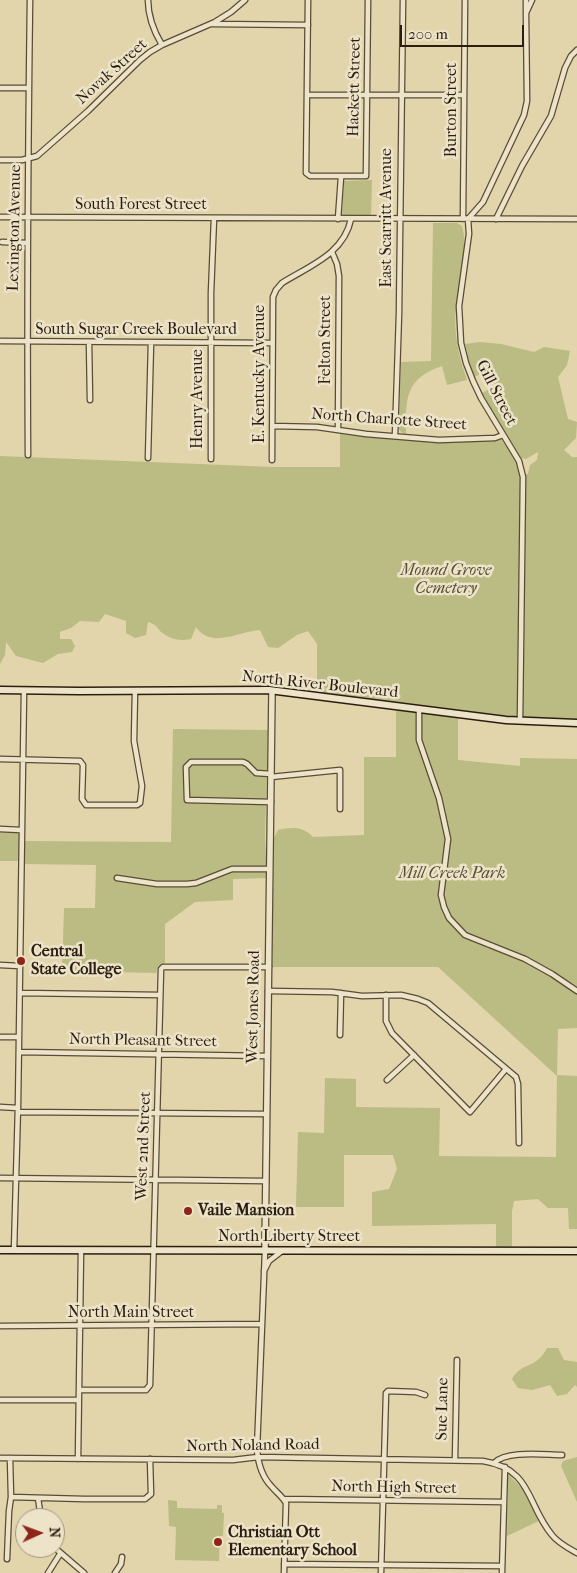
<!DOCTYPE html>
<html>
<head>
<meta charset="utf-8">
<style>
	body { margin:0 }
	#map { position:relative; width:577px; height:1573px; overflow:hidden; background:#e2d4ab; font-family:"IM FELL French Canon",serif }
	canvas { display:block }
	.north { position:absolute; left:15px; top:1508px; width:50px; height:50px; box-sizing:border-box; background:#ece3c8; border:1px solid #9f947e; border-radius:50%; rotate:88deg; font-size:14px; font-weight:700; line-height:20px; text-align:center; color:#2b1e10 }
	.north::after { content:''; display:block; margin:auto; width:18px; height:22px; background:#8f2418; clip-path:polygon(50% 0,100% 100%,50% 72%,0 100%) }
	.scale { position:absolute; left:400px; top:25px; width:124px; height:22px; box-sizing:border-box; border:2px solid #2b1e10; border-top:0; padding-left:6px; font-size:15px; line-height:18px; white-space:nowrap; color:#2b1e10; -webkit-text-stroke:4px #ece3c8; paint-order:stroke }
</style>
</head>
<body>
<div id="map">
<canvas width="577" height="1573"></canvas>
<div class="north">N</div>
<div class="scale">200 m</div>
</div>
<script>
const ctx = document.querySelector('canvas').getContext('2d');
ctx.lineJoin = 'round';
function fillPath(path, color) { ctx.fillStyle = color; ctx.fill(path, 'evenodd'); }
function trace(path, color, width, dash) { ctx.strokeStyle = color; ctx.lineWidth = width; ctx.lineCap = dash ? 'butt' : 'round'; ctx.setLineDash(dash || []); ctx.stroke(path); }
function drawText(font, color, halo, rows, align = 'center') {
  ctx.font = font + ' "IM FELL French Canon",serif'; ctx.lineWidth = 5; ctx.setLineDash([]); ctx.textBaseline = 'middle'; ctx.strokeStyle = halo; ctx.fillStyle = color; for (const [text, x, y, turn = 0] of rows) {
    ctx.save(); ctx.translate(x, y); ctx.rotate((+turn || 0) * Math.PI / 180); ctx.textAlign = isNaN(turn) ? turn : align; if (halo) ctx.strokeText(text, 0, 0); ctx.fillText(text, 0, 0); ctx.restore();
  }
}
fillPath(new Path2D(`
	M 372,180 L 371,217 L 342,215 L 344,181 Z
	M 433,223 L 457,223 L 462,226 C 469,250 458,282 456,307 C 453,332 459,357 467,380 L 447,385 L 442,366 C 404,379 406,399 406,434 L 401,432 L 399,429 L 401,362 L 431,361 Z
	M 480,342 L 501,344 L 534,352 L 544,347 L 570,351 L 567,365 L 558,377 L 568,419 L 577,422 L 576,438 L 564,450 L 572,457 L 577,457 L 577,720 L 527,719 L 317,693 L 317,644 L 308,631 L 297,635 L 278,648 L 268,647 L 260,630 C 237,632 211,649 196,627 L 191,639 C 181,641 172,640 164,634 C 156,629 160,626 148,622 L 146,635 L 135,638 L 126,633 L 126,621 L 105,614 L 99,622 L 80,621 L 71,628 L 60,632 L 60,639 L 71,639 L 75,646 L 72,652 L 58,654 L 43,663 L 16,656 L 6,642 L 5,655 L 0,664 L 0,456 L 273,467 L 340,467 L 340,434 C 391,440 442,442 494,441 L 501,439 C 509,450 517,459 519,474 L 528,474 L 530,465 L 537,460 L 538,452 L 526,459 L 521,458 L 482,393 L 495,386 L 490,370 L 474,377 L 469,362 L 465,344 Z
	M 396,710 L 458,718 L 458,760 L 520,766 L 520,758 L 577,759 L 577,1028 L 558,1029 L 557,1075 L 577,1076 L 577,1229 L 569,1229 L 568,1208 L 548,1208 L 538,1199 L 514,1201 L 512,1211 L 512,1247 L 496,1248 L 496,1224 L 372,1226 L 372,1192 L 389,1189 L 397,1169 L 393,1155 L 344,1155 L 344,1207 L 296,1207 L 298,1132 L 324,1133 L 325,1078 L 356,1079 L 356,1107 L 440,1108 L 439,1156 L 556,1157 L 557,1076 L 438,967 L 272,967 L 274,838 L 278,830 C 291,827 303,826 313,837 L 364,835 L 364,757 L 396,757 Z
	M 173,729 L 268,730 L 265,836 L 267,878 L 233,879 L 233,900 L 195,902 L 165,924 L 165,963 L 158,966 L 156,973 L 62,971 L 64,908 L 95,908 L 96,865 L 24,864 L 24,841 L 171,842 Z
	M 0,832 L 17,833 L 19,834 L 19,861 L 0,861 Z
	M 547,1348 L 558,1348 L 564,1360 L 577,1362 L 577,1387 L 575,1385 L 567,1394 L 557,1396 L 550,1385 L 532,1390 L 518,1388 L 512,1379 C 522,1361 536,1370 547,1348 Z
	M 577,1457 L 577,1502 L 561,1466 L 563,1461 Z
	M 508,1474 L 523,1489 L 539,1521 L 507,1536 Z
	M 168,1500 L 177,1501 L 177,1508 L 217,1509 L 217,1505 L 222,1505 L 222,1513 L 224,1513 L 223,1536 L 220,1536 L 219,1561 L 175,1560 L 176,1527 L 169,1526 Z`), '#bbbb84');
const minor = new Path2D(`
	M 148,0 C 148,17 153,30 162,45
	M 308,0 L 306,173 L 310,176 L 366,176 L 368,0
	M 526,11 L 526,0
	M 212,24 L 308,25
	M 0,88 L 29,88
	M 307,95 L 464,95
	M 0,160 L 22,160 L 37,156 L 88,111 L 140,60 L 150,52 L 162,45 L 215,22 L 231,12 L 245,0
	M 0,217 L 577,219
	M 338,219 L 341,177
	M 463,219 L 465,0
	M 496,219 L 522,166 L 551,116 L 565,68 L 571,56 L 577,50
	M 2,242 L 27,243
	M 332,252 L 337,264 L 339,276 L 338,430
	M 0,341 L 272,343
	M 89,342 L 90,400
	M 272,426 L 317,427 L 366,434 L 439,440 L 495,438 L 503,435
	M 395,436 L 399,314 L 403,0
	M 28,455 C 27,304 28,152 30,0
	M 148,458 L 151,343
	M 211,459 L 211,293 L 214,218
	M 272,460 L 273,297 L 276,290 L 282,283 C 309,266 344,254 351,219
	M 419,710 L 419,740 L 439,798 L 448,839 L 441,895 L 444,907 L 449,918 L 465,935 L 525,959 L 552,974 L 577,991
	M 520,721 L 523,477 L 519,461 L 481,398 L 473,381 L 466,363 L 461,343 L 459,306 L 469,234 L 468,219 L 483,202 L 524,115 L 527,101 L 526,13 L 532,0
	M 0,759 L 80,761 L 83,765 L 82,799 L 86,805 L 137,805 L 140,803 L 142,786 L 134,741 L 135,691
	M 271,777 L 340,770 L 340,809
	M 271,802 L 187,800 L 186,767 L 191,762 L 243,762 L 247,764 L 256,773 L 271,774
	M 0,829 L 21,830
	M 117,878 L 157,884 L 187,884 L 196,883 L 232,869 L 269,869
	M 0,965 L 20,966
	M 268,991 L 332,992 L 362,996 L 401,995 L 418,999 L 428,1003 L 516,1077 L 518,1084 L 519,1143
	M 20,993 L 160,995
	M 386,995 L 386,1021 L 392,1033 L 470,1112 L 506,1069
	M 340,1035 L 341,993
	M 0,1037 L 19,1037
	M 19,1052 L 267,1056
	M 387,1080 L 414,1055
	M 0,1107 L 18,1108
	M 18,1112 L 266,1114
	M 0,1178 L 266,1181
	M 14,1250 L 18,1106 L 24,691
	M 265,1251 L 257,1449 C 258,1463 262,1477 272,1487 C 277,1493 282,1496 286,1503 L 284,1573
	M 264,1271 L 269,1261 L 282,1251
	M 0,1326 L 262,1324
	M 79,1390 L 146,1390 L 150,1385 L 161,969 L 163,967 L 269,967
	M 0,1400 L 78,1400
	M 0,1458 L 233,1460 L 258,1457 L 483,1461 C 533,1469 526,1504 552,1535 C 558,1543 568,1548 577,1553
	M 78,1459 L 81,1250
	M 455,1460 L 457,1360
	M 494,1463 C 507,1450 544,1455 562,1455
	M 11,1497 L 84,1499 L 145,1499 L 151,1494 L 150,1459
	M 38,1498 L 41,1518
	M 284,1499 L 504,1502
	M 55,1548 L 84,1573
	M 7,1559 L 9,1511 L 11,1497 L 10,1458
	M 284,1564 L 502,1566
	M 48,1573 L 60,1554
	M 115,1573 L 121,1564 L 122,1557
	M 381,1573 L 386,1393 L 388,1391 L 416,1392 L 425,1395
	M 502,1573 L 505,1467`);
const tertiary = new Path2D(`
	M 265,1251 L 272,691`);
const secondary = new Path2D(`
	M 0,690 L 79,691 L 269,690 L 506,720 L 577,723
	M 0,1250 L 577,1251`);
trace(minor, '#594c37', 7);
trace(tertiary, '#594c37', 8);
trace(secondary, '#2b1e10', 9);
trace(minor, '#ece3c8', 4.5);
trace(tertiary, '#ece3c8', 5.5);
trace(secondary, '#ece3c8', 6);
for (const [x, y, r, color] of [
	[21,961,5,"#8f2418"],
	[188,1211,5,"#8f2418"],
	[218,1542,5,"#8f2418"]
]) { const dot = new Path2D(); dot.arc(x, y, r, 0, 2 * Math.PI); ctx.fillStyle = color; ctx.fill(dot); trace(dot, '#ece3c8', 2); }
drawText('16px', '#2b1e10', '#ece3c8', [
	["Novak Street",112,72,-42],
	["Hackett Street",355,87,-89],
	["Burton Street",452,110,-90],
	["South Forest Street",141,205],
	["East Scarritt Avenue",387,218,-90],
	["Lexington Avenue",15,228,-89],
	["South Sugar Creek Boulevard",136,330],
	["Felton Street",326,340,-90],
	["E. Kentucky Avenue",260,374,-90],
	["Gill Street",496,393,63],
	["Henry Avenue",198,399,-90],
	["North Charlotte Street",389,420,4],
	["North River Boulevard",320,685,6],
	["West Jones Road",254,1007,-89],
	["North Pleasant Street",143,1041,1],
	["West 2nd Street",144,1146,-88],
	["North Liberty Street",289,1237],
	["North Main Street",131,1313],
	["Sue Lane",443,1409,-89],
	["North Noland Road",253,1446,-1],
	["North High Street",394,1488,1]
]);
drawText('italic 16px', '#564d33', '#ece3c8', [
	["Mound Grove",446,571],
	["Cemetery",446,589],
	["Mill Creek Park",452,874]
]);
drawText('bold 16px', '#2b1e10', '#ece3c8', [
	["Central",31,952],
	["State College",31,970],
	["Vaile Mansion",198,1211],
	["Christian Ott",228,1533],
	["Elementary School",228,1551]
], 'left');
</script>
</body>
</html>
